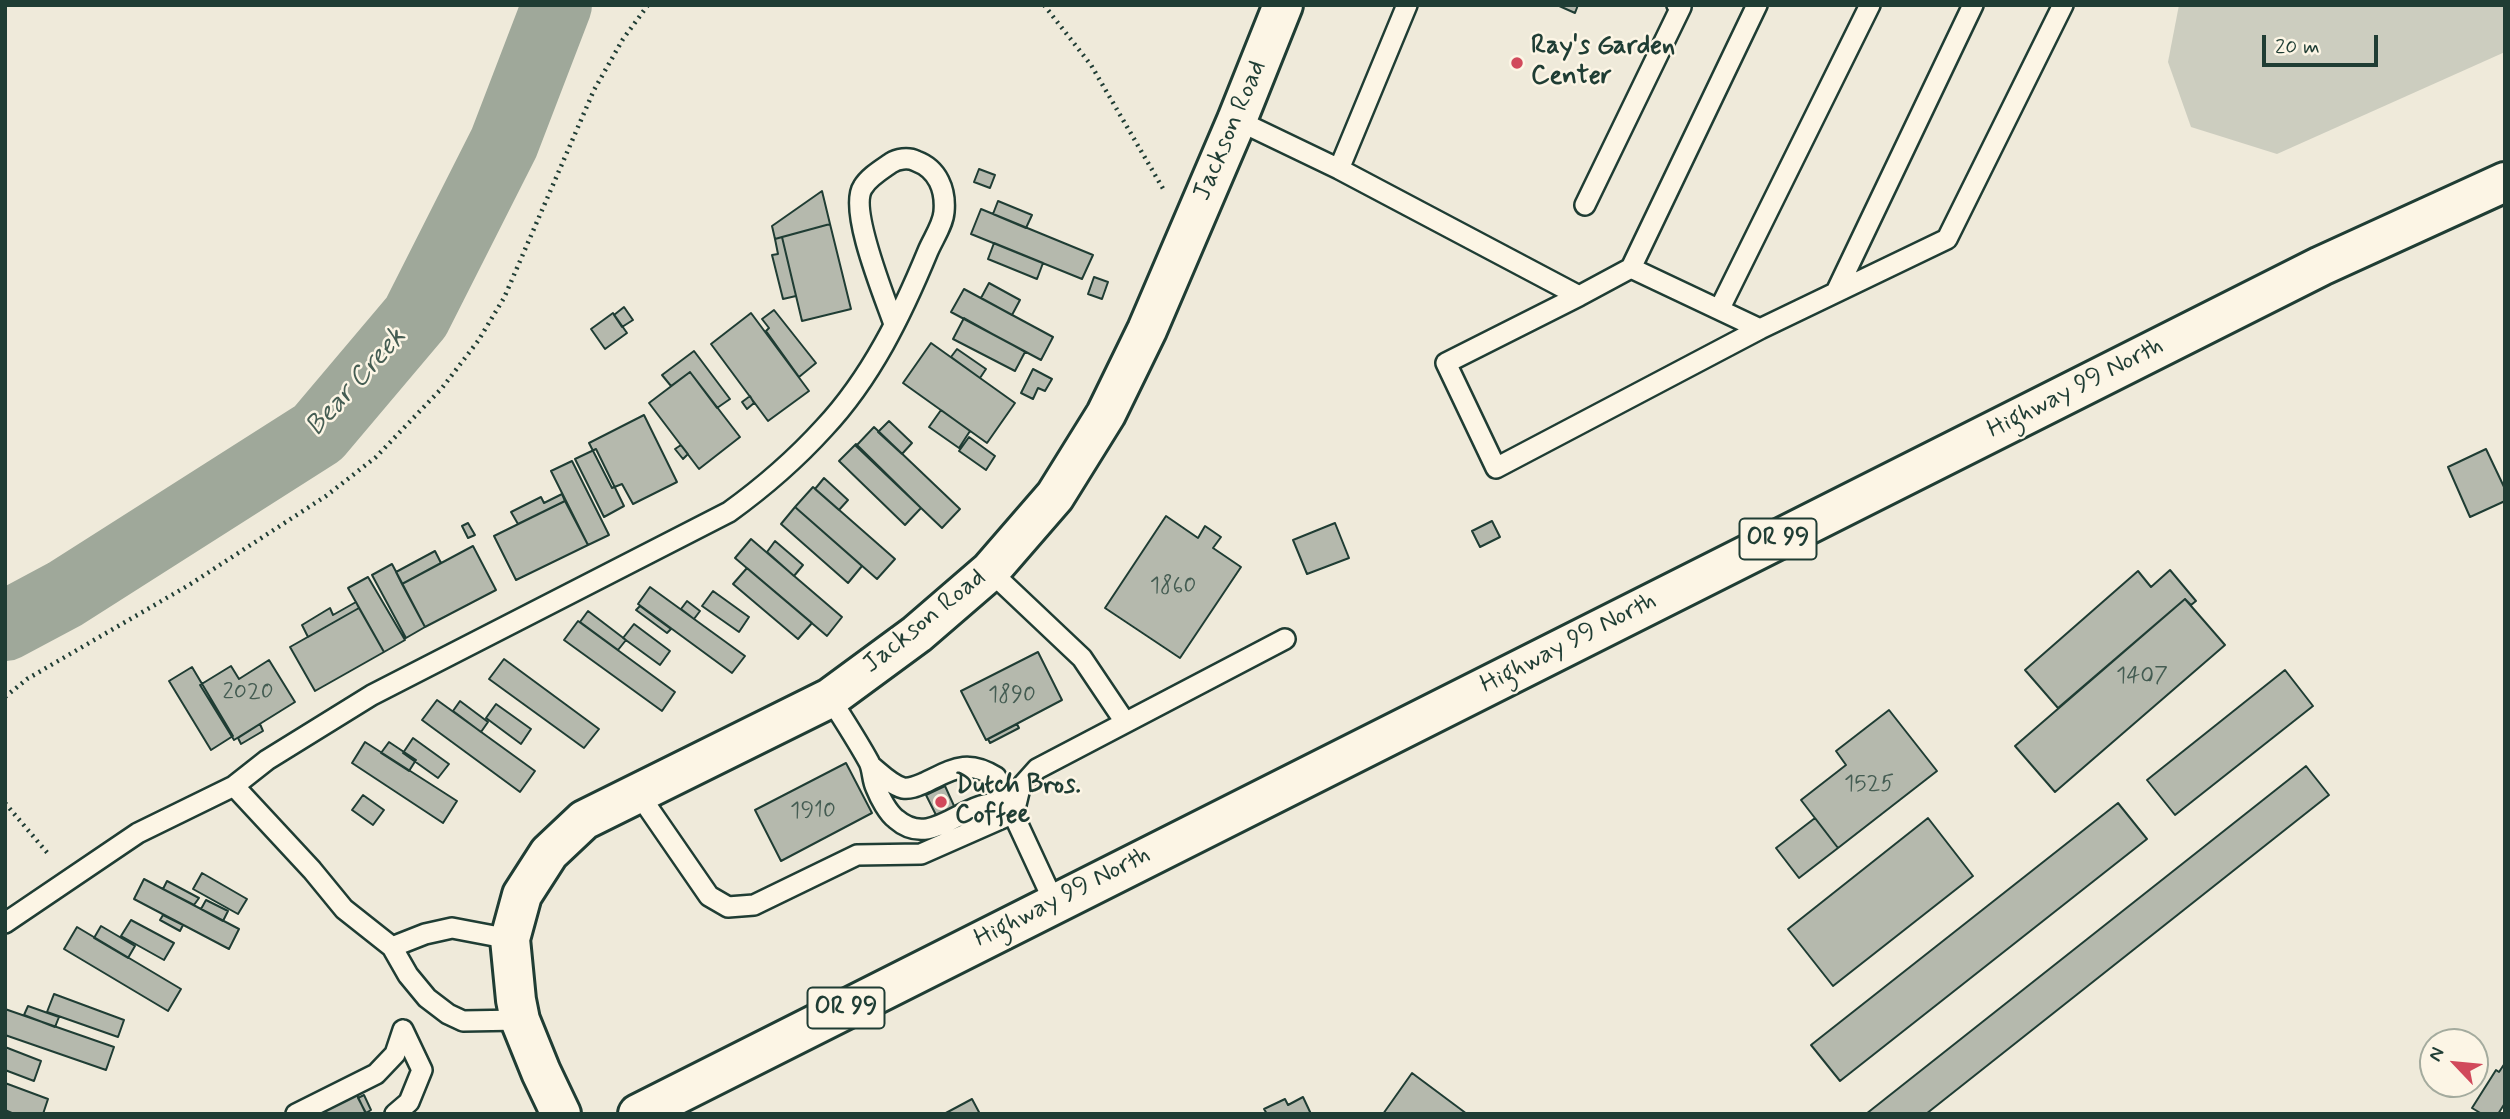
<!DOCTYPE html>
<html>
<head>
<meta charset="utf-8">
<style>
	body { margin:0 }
	#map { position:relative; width:2510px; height:1119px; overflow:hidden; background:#efeada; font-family:Mynerve,sans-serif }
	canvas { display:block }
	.frame { position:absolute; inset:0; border:7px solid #1f3d34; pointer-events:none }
	.north { position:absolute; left:2419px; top:1028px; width:70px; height:70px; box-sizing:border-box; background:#fcf5e5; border:2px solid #a4ab9e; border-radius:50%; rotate:296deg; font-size:19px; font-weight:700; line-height:28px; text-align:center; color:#1f3d34 }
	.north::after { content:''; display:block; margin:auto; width:24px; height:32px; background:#d1495b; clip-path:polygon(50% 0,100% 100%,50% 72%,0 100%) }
	.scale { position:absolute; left:2262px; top:35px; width:116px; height:32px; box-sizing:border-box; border:4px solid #1f3d34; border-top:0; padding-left:9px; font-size:21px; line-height:24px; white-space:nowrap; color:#1f3d34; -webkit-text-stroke:5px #fcf5e5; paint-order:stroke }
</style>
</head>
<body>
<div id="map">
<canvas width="2510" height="1119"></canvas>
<div class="frame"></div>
<div class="north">N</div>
<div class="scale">20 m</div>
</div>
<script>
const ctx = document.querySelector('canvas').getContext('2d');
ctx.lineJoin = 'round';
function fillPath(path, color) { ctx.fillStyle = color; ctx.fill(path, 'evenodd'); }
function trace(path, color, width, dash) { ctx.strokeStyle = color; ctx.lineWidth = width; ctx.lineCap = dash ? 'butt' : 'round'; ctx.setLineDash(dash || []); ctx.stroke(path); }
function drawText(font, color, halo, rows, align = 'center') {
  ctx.font = font + ' Mynerve,sans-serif'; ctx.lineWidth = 5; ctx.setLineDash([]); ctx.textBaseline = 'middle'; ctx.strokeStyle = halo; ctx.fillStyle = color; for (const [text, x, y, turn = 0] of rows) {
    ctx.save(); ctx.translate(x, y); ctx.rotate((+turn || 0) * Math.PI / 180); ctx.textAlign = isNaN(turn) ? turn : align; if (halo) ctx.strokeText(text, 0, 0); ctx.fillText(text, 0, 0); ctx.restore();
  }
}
fillPath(new Path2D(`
	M 2179,5 L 2505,5 L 2505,52 L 2277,154 L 2191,127 L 2168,62 Z`), '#cccdbf');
trace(new Path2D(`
	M 5,626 L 65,594 L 318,433 L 416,317 L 504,143 L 557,5`), '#9fa89a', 70);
const building = new Path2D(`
	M 1557,5 L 1578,5 L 1575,13 Z
	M 979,169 L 995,175 L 990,188 L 974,182 Z
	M 822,191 L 830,224 L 775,239 L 772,226 Z
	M 998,201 L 1032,215 L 1026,228 L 993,214 Z
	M 981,209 L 1093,255 L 1082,279 L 971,234 Z
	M 830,224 L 851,309 L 802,321 L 782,237 Z
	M 782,237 L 796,296 L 783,299 L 772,255 L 778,254 L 775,239 Z
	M 994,243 L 1043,263 L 1037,279 L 988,259 Z
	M 1094,277 L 1108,282 L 1102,299 L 1088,294 Z
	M 989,283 L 1020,300 L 1012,315 L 981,298 Z
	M 964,289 L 1053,337 L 1041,360 L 951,312 Z
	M 624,307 L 633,320 L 622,327 L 614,315 Z
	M 774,310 L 816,363 L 799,377 L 766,331 L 769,328 L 762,319 Z
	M 613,313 L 627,333 L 605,349 L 591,329 Z
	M 751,313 L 809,391 L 768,421 L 711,344 Z
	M 964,318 L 1025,352 L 1015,371 L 953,339 Z
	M 931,343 L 1015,403 L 987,443 L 903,383 Z
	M 957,349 L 986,369 L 980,378 L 951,357 Z
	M 694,351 L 730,399 L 717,408 L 690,372 L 671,386 L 662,375 Z
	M 1033,369 L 1052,379 L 1045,391 L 1038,388 L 1033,399 L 1021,393 Z
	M 690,372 L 740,437 L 699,469 L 649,403 Z
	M 750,396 L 754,403 L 747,409 L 742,402 Z
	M 941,410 L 970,431 L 959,448 L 929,427 Z
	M 644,415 L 677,482 L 633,504 L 622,484 L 612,488 L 589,443 Z
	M 889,421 L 912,443 L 902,454 L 878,432 Z
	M 874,427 L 960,509 L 942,528 L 856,446 Z
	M 969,437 L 995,456 L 986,470 L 959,451 Z
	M 856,444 L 921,508 L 905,525 L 839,461 Z
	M 681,445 L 688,454 L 683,459 L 675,449 Z
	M 596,449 L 624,506 L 604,517 L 575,459 Z
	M 2486,449 L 2505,489 L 2505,501 L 2470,517 L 2448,467 Z
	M 572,461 L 609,535 L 588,545 L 551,471 Z
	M 824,478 L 848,500 L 839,510 L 815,489 Z
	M 813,487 L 895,559 L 877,579 L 795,507 Z
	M 562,494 L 565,501 L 518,524 L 511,512 L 541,497 L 544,503 Z
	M 565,501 L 588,545 L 516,580 L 494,536 Z
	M 795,507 L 862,566 L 848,583 L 781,524 Z
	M 1166,516 L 1198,538 L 1205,526 L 1221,537 L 1213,548 L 1241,567 L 1180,658 L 1105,608 Z
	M 1492,521 L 1500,537 L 1480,547 L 1472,531 Z
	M 468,523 L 475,535 L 468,538 L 462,526 Z
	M 1335,523 L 1349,558 L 1307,574 L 1293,540 Z
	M 751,539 L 842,617 L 827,636 L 735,558 Z
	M 775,541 L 803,565 L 794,576 L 767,552 Z
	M 473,546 L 496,590 L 425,627 L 402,584 Z
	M 435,551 L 441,563 L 402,584 L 396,572 Z
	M 392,564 L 425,627 L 406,638 L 372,575 Z
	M 747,568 L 812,623 L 798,639 L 733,584 Z
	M 2170,570 L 2196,601 L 2191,605 L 2185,599 L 2058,708 L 2025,670 L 2138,571 L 2151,587 Z
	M 368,577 L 405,640 L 384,652 L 348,588 Z
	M 650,587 L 745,656 L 732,673 L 638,604 Z
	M 713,591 L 749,617 L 739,632 L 702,606 Z
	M 2185,599 L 2225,645 L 2055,792 L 2015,746 Z
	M 687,601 L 700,611 L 694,619 L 681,609 Z
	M 356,602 L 359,608 L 308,637 L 302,625 L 330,608 L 333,615 Z
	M 640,606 L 671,629 L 667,633 L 636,610 Z
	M 359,608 L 384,652 L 315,691 L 290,647 Z
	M 588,611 L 626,640 L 618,650 L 580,622 Z
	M 578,621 L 675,692 L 662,711 L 564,640 Z
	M 634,624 L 670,651 L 660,665 L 623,638 Z
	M 1038,652 L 1062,700 L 986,740 L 961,691 Z
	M 504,659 L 599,729 L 584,748 L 489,679 Z
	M 269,660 L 295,702 L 234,740 L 200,685 L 231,666 L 239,679 Z
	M 192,667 L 233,736 L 211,750 L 169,681 Z
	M 2285,670 L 2313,706 L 2175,815 L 2147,780 Z
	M 437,700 L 535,771 L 520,792 L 422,720 Z
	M 460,701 L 488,722 L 481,732 L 453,711 Z
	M 496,704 L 531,729 L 521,744 L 486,718 Z
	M 1889,710 L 1937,771 L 1838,848 L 1801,800 L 1846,765 L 1836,751 Z
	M 260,724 L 263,731 L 241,744 L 238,738 Z
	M 1017,724 L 1019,728 L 990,743 L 988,739 Z
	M 413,738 L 449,764 L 438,778 L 403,753 Z
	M 365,742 L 457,801 L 443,823 L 352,763 Z
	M 389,742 L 416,760 L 409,771 L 381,753 Z
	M 846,763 L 872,813 L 781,861 L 755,810 Z
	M 2306,766 L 2329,795 L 1926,1114 L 1866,1114 Z
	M 945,786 L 955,808 L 937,817 L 926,795 Z
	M 363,795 L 384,810 L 373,825 L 352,810 Z
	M 2118,803 L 2147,839 L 1840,1081 L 1811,1045 Z
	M 1815,818 L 1838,848 L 1799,878 L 1776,848 Z
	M 1928,818 L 1973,876 L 1833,986 L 1788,929 Z
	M 202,873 L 247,899 L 238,914 L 193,889 Z
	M 144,879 L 239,929 L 229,949 L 134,899 Z
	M 167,881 L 199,898 L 194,905 L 163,889 Z
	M 206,900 L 228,911 L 223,921 L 201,909 Z
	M 163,915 L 183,925 L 180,931 L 160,920 Z
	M 131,920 L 174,943 L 164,960 L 121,936 Z
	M 101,926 L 135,946 L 128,958 L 94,938 Z
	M 77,927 L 181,989 L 168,1011 L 64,949 Z
	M 54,994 L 124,1020 L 118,1037 L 47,1012 Z
	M 28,1006 L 59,1017 L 55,1027 L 24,1015 Z
	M 5,1009 L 114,1047 L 106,1070 L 5,1035 Z
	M 5,1047 L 41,1061 L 34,1081 L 5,1070 Z
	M 2505,1063 L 2505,1103 L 2498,1114 L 2482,1114 L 2472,1108 L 2496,1070 L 2499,1072 Z
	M 1412,1073 L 1467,1114 L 1383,1114 Z
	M 5,1083 L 48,1099 L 43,1114 L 14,1114 L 5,1110 Z
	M 357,1095 L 366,1114 L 317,1114 Z
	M 364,1095 L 371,1110 L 366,1113 L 358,1098 Z
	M 1303,1097 L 1311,1114 L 1267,1114 L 1264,1109 L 1285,1099 L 1288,1105 Z
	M 972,1099 L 980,1114 L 944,1114 Z`);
fillPath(building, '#b5b9ad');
trace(building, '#1f3d34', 2);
const lane = new Path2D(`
	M 1237,120 L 1339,169 L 1579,296 L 1631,268 L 1757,5
	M 1339,169 L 1407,5
	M 1585,205 L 1681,7 L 1677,5
	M 1631,268 L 1760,329 L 1947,239 L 2063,5
	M 1836,292 L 1973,5
	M 1579,296 L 1446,363 L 1496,468 L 1760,329
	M 1720,308 L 1870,5
	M 990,571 L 1082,658 L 1125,722
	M 830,698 C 843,719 857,740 869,762 C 873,770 872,780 876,788 C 880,798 888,813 896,819 C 938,856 976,779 1014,813
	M 871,766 C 880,773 891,785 903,788 C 911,789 917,786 924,783 C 952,770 966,758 996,777 L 1054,902
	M 234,786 L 312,870 L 344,909 L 392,947 L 408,975 L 427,998 L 448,1014 L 463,1021 L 520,1020
	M 638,793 L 709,896 L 728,907 L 754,905 L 857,855 L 921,854 L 1014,813
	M 1014,813 L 1020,788 L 1037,769 L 1285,639
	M 5,923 L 138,833 L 234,786 L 267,760 L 372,695 L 729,512 C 765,486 794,461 824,428 C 871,378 902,314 928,251 C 933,239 943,225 944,212 C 946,190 938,169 916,161 C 908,157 897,159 891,163 C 881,170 869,177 863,187 C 848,209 885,298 894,324
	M 392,947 L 425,934 L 452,928 L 510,939
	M 296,1114 L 376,1074 L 395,1054 L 403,1030
	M 395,1114 L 409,1102 L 422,1070 L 403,1030`);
const street = new Path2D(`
	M 561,1114 L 541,1072 L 520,1020 L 516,1000 L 510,939 L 522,895 L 549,853 L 584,820 L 830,698 L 917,634 L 990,571 L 1055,496 L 1106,414 L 1147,330 L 1237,120 L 1283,5`);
const primary = new Path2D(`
	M 638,1114 L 2321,266 L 2505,182`);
trace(lane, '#1f3d34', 24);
trace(street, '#1f3d34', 44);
trace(primary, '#1f3d34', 44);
trace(new Path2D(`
	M 1044,5 L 1091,65 L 1165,192
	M 5,697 L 27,679 L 189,585 L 326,496 L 376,457 L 442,388 L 478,341 L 504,298 L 594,90 L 623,39 L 648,5
	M 5,803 L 50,856`), '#1f3d34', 4.5, [2, 5]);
trace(lane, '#fcf5e5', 19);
trace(street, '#fcf5e5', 38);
trace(primary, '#fcf5e5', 38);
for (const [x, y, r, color] of [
	[1517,63,7,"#d1495b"],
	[941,802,7,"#d1495b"]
]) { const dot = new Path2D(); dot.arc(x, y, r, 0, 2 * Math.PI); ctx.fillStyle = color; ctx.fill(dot); trace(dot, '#fcf5e5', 2.5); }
drawText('23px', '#445c52', null, [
	["1860",1173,587],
	["1407",2142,677],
	["2020",248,693],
	["1890",1012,696],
	["1525",1869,785],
	["1910",813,812]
]);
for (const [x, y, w] of [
	[1778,539,77],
	[846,1008,77]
]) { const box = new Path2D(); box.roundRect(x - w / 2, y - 20.5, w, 41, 5); ctx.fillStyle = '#fcf5e5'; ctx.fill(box); trace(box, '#1f3d34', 2); }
drawText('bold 24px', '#1f3d34', null, [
	["OR 99",1778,539],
	["OR 99",846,1008]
]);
drawText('bold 26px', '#1f3d34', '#fcf5e5', [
	["Ray's Garden",1531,48],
	["Center",1531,78],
	["Dutch Bros.",955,787],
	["Coffee",955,817]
], 'left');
drawText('26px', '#1f3d34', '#fcf5e5', [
	["Jackson Road",1231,131,-67],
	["Highway 99 North",2076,389,-27],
	["Jackson Road",925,622,-39],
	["Highway 99 North",1569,644,-27],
	["Highway 99 North",1063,898,-27]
]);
drawText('italic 28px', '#455d53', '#fcf5e5', [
	["Bear Creek",357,383,-48]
]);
</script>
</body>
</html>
